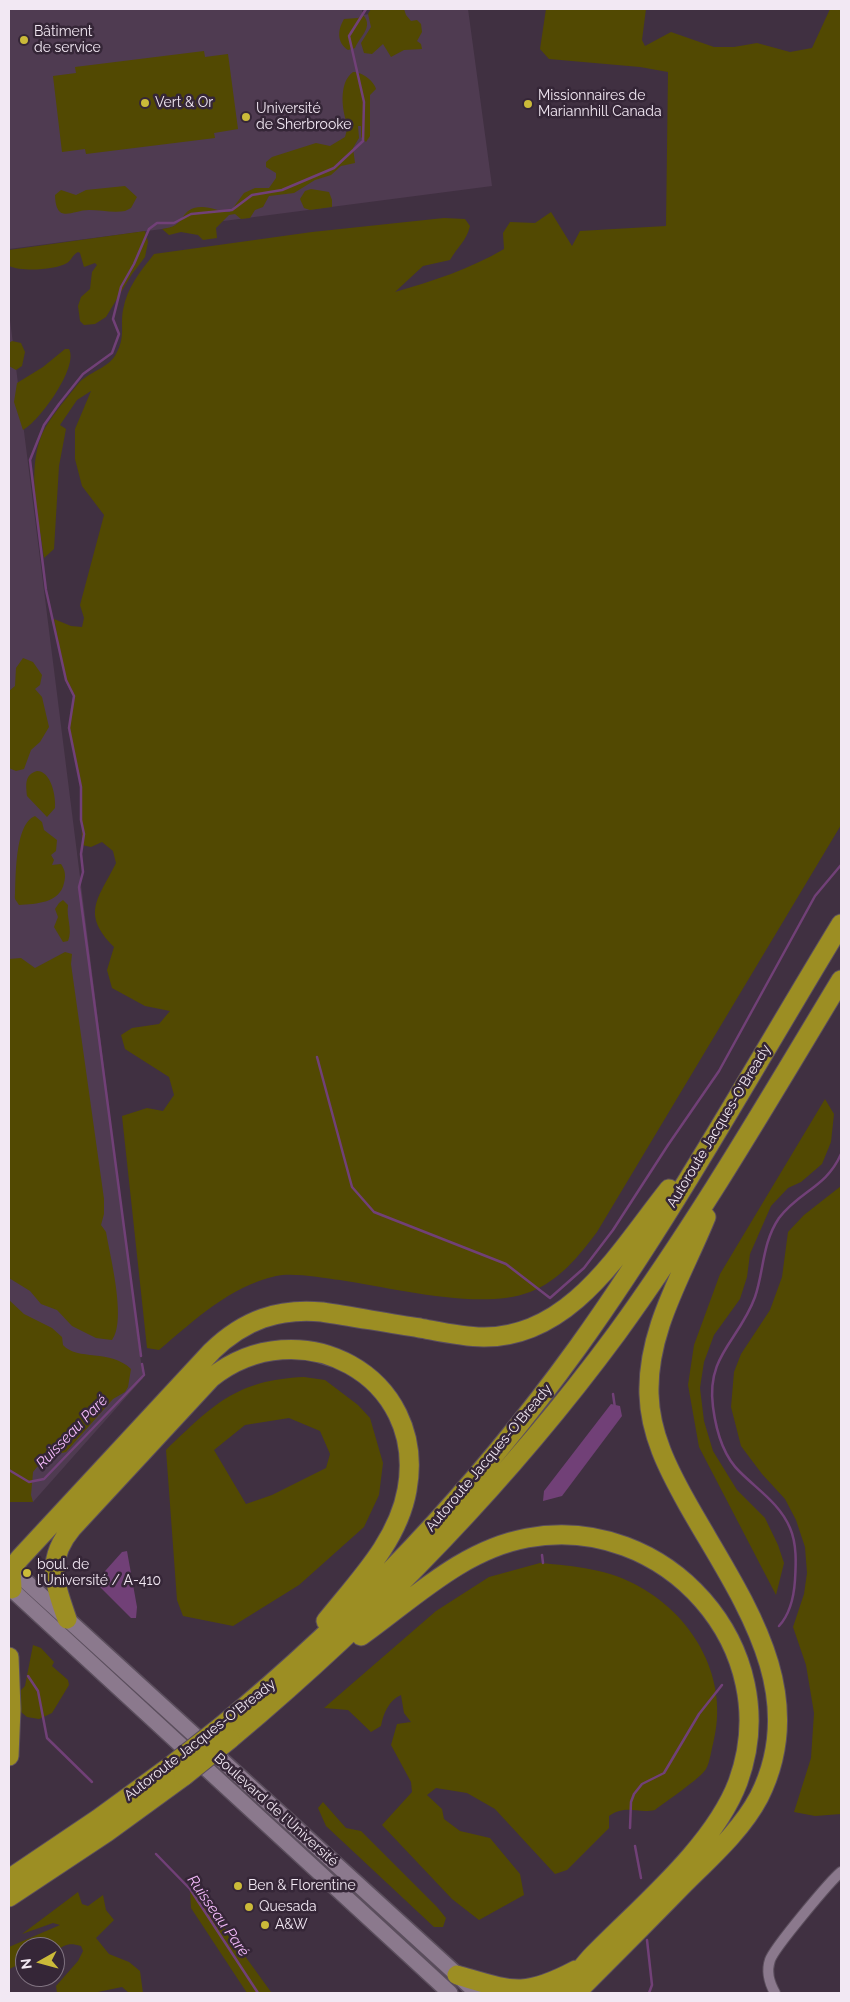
<!DOCTYPE html>
<html>
<head>
<meta charset="utf-8">
<style>
	body { margin:0 }
	#map { position:relative; width:850px; height:2002px; overflow:hidden; background:#403041; font-family:Raleway,sans-serif }
	canvas { display:block }
	.frame { position:absolute; inset:0; border:10px solid #f2e8f3; pointer-events:none }
	.north { position:absolute; left:15px; top:1937px; width:50px; height:50px; box-sizing:border-box; background:#352637; border:1px solid #817482; border-radius:50%; rotate:263deg; font-size:14px; font-weight:700; line-height:20px; text-align:center; color:#f2e8f3 }
	.north::after { content:''; display:block; margin:auto; width:18px; height:22px; background:#cbba39; clip-path:polygon(50% 0,100% 100%,50% 72%,0 100%) }
</style>
</head>
<body>
<div id="map">
<canvas width="850" height="2002"></canvas>
<div class="frame"></div>
<div class="north">N</div>
</div>
<script>
const ctx = document.querySelector('canvas').getContext('2d');
ctx.lineJoin = 'round';
function fillPath(path, color) { ctx.fillStyle = color; ctx.fill(path, 'evenodd'); }
function trace(path, color, width, dash) { ctx.strokeStyle = color; ctx.lineWidth = width; ctx.lineCap = dash ? 'butt' : 'round'; ctx.setLineDash(dash || []); ctx.stroke(path); }
function drawText(font, color, halo, rows, align = 'center') {
  ctx.font = font + ' Raleway,sans-serif'; ctx.lineWidth = 5; ctx.setLineDash([]); ctx.textBaseline = 'middle'; ctx.strokeStyle = halo; ctx.fillStyle = color; for (const [text, x, y, turn = 0] of rows) {
    ctx.save(); ctx.translate(x, y); ctx.rotate((+turn || 0) * Math.PI / 180); ctx.textAlign = isNaN(turn) ? turn : align; if (halo) ctx.strokeText(text, 0, 0); ctx.fillText(text, 0, 0); ctx.restore();
  }
}
fillPath(new Path2D(`
	M 9,9 L 362,9 L 362,15 L 408,9 L 468,9 L 492,186 L 9,249 Z
	M 9,312 L 143,1378 L 33,1502 L 9,1502 Z`), '#4f3b51');
fillPath(new Path2D(`
	M 371,9 L 404,9 L 406,15 L 411,21 L 417,20 L 421,24 L 422,32 L 417,41 L 421,44 L 422,49 L 404,50 L 391,57 L 383,44 L 372,54 L 364,53 L 361,43 L 371,27 L 368,14 Z
	M 546,9 L 646,9 L 642,40 L 645,46 L 671,32 L 714,47 L 734,47 L 757,43 L 790,52 L 812,48 L 830,9 L 841,9 L 841,825 L 597,1232 C 579,1256 559,1281 530,1292 C 480,1311 394,1288 340,1280 C 323,1278 292,1272 276,1276 C 229,1287 196,1319 159,1350 L 147,1348 L 122,1116 L 147,1108 L 163,1111 L 174,1095 L 169,1077 L 125,1049 L 121,1035 L 132,1028 L 159,1024 L 170,1011 L 145,1006 L 112,988 L 107,970 L 114,947 C 80,913 99,898 116,863 L 113,851 L 102,842 L 91,847 L 82,845 L 81,787 L 69,728 L 74,696 L 66,680 L 54,619 L 71,626 L 82,627 L 84,618 L 80,605 L 104,515 L 82,486 L 75,459 L 75,429 L 91,391 L 77,400 L 60,425 L 66,429 L 59,466 L 54,549 L 44,558 C 39,519 26,472 42,434 C 50,417 66,399 78,384 C 88,372 109,368 116,354 C 126,336 120,327 123,310 C 127,287 140,272 154,254 L 312,232 L 444,218 L 465,219 L 470,226 C 466,242 458,246 450,260 L 423,266 L 395,292 C 433,281 470,269 504,249 L 503,233 L 510,222 L 535,223 L 551,212 L 572,246 L 580,231 L 666,226 L 668,72 L 640,67 L 549,59 L 540,49 Z
	M 363,15 C 374,27 360,36 355,48 L 348,50 C 336,42 338,29 344,19 L 358,18 Z
	M 204,51 L 205,57 L 228,54 L 238,129 L 214,133 L 215,138 L 86,154 L 85,149 L 62,152 L 53,76 L 76,73 L 75,67 Z
	M 353,72 C 362,72 374,81 376,89 L 370,95 L 370,136 L 366,142 L 361,137 L 361,126 L 358,126 L 359,138 L 353,148 L 355,163 L 341,166 L 331,175 L 315,180 L 294,193 L 269,196 L 263,207 L 255,210 L 250,218 L 241,219 L 235,214 L 229,215 L 216,228 L 217,238 L 203,240 L 198,235 L 181,232 L 169,235 L 162,229 C 186,226 179,213 194,208 C 207,204 218,212 230,212 L 244,193 L 255,188 L 269,188 L 276,178 L 276,173 L 266,167 L 266,162 L 272,157 L 316,143 L 330,146 L 345,137 L 348,126 C 342,112 338,83 353,72 Z
	M 125,186 L 137,197 L 131,208 L 125,211 C 113,213 101,210 89,210 C 72,210 56,225 55,195 L 61,190 L 76,195 L 86,190 Z
	M 311,189 L 329,192 L 332,200 L 332,207 L 310,210 L 304,208 L 300,199 L 305,191 Z
	M 145,231 L 148,242 L 145,257 L 132,274 L 106,317 L 95,324 L 84,325 L 80,321 L 78,306 L 81,297 L 90,289 L 92,272 L 97,265 L 95,263 L 84,267 L 80,253 L 78,252 C 72,255 71,261 67,263 C 55,270 22,272 9,266 L 9,250 Z
	M 12,341 L 21,343 L 25,352 L 22,366 L 16,370 L 9,366 L 9,343 Z
	M 65,349 L 69,349 C 79,367 39,422 23,430 L 14,402 L 17,383 L 43,367 Z
	M 23,658 L 33,662 L 42,675 L 40,685 L 35,689 L 42,697 L 49,727 L 40,742 L 31,750 L 24,769 L 16,771 L 9,768 L 9,691 L 15,686 L 16,668 Z
	M 37,771 C 51,771 56,796 55,808 L 47,817 L 27,796 C 26,785 24,775 37,771 Z
	M 35,816 L 42,822 L 44,830 L 57,840 L 56,851 L 51,855 L 54,860 L 52,865 L 61,864 C 65,870 66,875 64,883 C 60,903 36,904 19,905 L 15,899 C 16,880 14,824 35,816 Z
	M 63,900 L 68,905 C 66,917 73,930 68,941 L 63,942 L 54,927 L 58,917 L 55,909 L 59,903 Z
	M 65,952 L 72,954 L 71,964 L 104,1199 L 104,1214 L 101,1225 L 106,1232 C 110,1256 127,1321 112,1340 L 96,1338 L 72,1326 L 57,1310 L 41,1304 L 30,1291 L 9,1278 L 9,959 L 21,958 L 35,968 Z
	M 825,1099 L 834,1114 L 831,1142 L 822,1164 L 801,1182 L 788,1188 L 771,1206 L 750,1254 L 747,1277 L 740,1299 L 714,1335 L 704,1362 L 700,1388 L 704,1421 L 713,1451 L 737,1490 L 765,1518 L 778,1545 L 784,1563 L 776,1595 L 699,1447 L 688,1385 L 694,1345 L 720,1274 Z
	M 841,1186 L 841,1814 L 815,1816 L 794,1812 L 811,1758 L 814,1713 L 806,1665 L 793,1627 L 804,1594 L 807,1573 L 805,1547 L 796,1520 L 785,1499 L 762,1474 L 741,1446 L 731,1407 L 734,1372 L 741,1354 L 770,1310 L 782,1277 L 788,1232 L 804,1215 Z
	M 9,1300 L 24,1314 L 52,1328 L 62,1337 L 63,1345 C 77,1361 111,1349 131,1369 L 128,1387 L 125,1392 L 113,1399 L 66,1452 L 53,1455 L 37,1467 L 33,1472 L 31,1495 L 33,1502 L 9,1502 Z
	M 304,1377 L 325,1380 L 358,1405 L 370,1418 L 383,1463 L 379,1495 L 364,1527 L 299,1585 L 233,1626 L 183,1616 L 177,1600 L 166,1450 C 213,1405 236,1380 304,1377 ZM 289,1418 L 320,1431 L 330,1454 L 326,1468 L 272,1495 L 246,1504 L 214,1450 L 245,1425 Z
	M 540,1563 C 575,1566 609,1569 640,1587 C 695,1618 730,1680 713,1744 C 711,1751 710,1762 706,1769 C 701,1778 665,1802 655,1810 C 637,1814 627,1804 609,1816 L 609,1828 L 567,1870 L 555,1874 L 495,1809 L 467,1793 L 436,1788 L 427,1795 L 442,1809 L 444,1819 L 460,1831 L 490,1838 L 520,1874 L 524,1895 L 479,1920 L 452,1899 L 382,1825 L 412,1792 L 411,1782 L 391,1745 L 397,1724 L 411,1722 L 404,1713 L 401,1695 C 389,1700 383,1714 381,1726 L 371,1732 L 348,1710 L 324,1708 L 436,1611 L 489,1577 Z
	M 33,1645 L 41,1648 L 54,1662 L 52,1666 L 68,1680 L 69,1685 L 52,1713 L 39,1719 L 27,1717 L 21,1712 L 20,1691 L 25,1686 Z
	M 323,1802 L 346,1828 L 361,1831 L 437,1907 L 446,1918 L 443,1927 L 434,1927 L 326,1826 L 318,1808 Z
	M 195,1887 L 271,1992 L 272,1993 L 247,1993 L 191,1908 L 190,1889 Z
	M 78,1892 L 82,1904 L 88,1906 L 103,1895 L 106,1910 L 114,1920 L 96,1938 L 109,1954 L 129,1962 L 140,1971 L 143,1993 L 129,1993 L 122,1987 L 93,1993 L 57,1993 L 56,1986 L 78,1961 L 83,1951 L 81,1946 C 68,1942 66,1945 55,1951 L 55,1947 L 25,1947 L 25,1962 L 9,1969 L 9,1947 L 60,1925 L 53,1923 L 22,1934 Z`), '#524902');
fillPath(new Path2D(`
	M 611,1404 L 620,1406 L 622,1416 L 562,1496 L 543,1501 L 544,1491 Z
	M 127,1551 L 137,1607 L 136,1618 L 131,1618 L 97,1584 L 98,1579 L 122,1552 Z`), '#714077');
trace(new Path2D(`
	M 317,1057 L 352,1187 L 374,1212 L 506,1264 L 550,1298 L 584,1268 L 613,1230 L 668,1145 L 719,1071 L 815,896 L 841,865
	M 141,1356 L 79,887 L 83,872 L 81,854 L 84,834 L 81,820 L 81,787 L 69,728 L 74,696 L 66,680 L 46,590 L 30,460 L 44,425 L 59,404 L 83,374 L 112,353 L 119,334 L 113,319 L 121,287 L 134,264 L 149,229 L 157,223 L 174,223 L 191,214 L 232,210 L 252,195 L 282,190 L 334,168 L 363,141 L 364,102 L 349,36 L 366,9
	M 613,1394 L 615,1408
	M 9,1470 L 29,1482 L 44,1479 L 144,1375 L 142,1364
	M 542,1555 L 543,1563
	M 779,1626 C 790,1614 794,1596 795,1580 C 796,1564 797,1544 790,1528 C 780,1504 758,1490 740,1472 C 723,1456 716,1430 713,1407 C 706,1355 739,1341 755,1297 C 764,1271 762,1243 779,1218 C 799,1191 826,1188 841,1154
	M 28,1676 L 38,1691 L 47,1738 L 92,1782
	M 630,1828 L 631,1802 L 634,1794 L 642,1784 L 664,1773 L 699,1714 L 722,1685
	M 635,1846 L 641,1878
	M 156,1854 L 190,1889 L 258,1993
	M 647,1940 L 652,1985 L 649,1993`), '#714077', 2.5);
const minor = new Path2D(`
	M 775,1993 C 769,1982 766,1972 770,1960 C 774,1948 830,1881 841,1872`);
const secondary = new Path2D(`
	M 9,1566 L 477,1993
	M 9,1587 L 450,1993`);
const motorway = new Path2D(`
	M 12,1589 L 11,1569 L 20,1558 L 212,1351 C 244,1320 278,1308 322,1312 C 355,1317 387,1323 420,1328 C 441,1332 462,1337 483,1337 C 571,1338 621,1249 669,1189
	M 67,1619 C 55,1584 45,1560 72,1528 L 211,1378 C 299,1308 428,1375 407,1490 C 398,1541 358,1581 326,1621
	M 361,1636 C 413,1599 462,1550 527,1538 C 665,1512 787,1648 738,1782 C 714,1846 641,1906 594,1954 C 582,1966 573,1981 561,1993
	M 9,1657 L 11,1709 L 9,1756
	M 219,1728 C 354,1617 475,1490 578,1347 C 674,1213 755,1065 841,924
	M 230,1739 C 374,1618 505,1485 617,1333 C 699,1220 769,1099 841,980
	M 9,1879 L 98,1819 L 172,1765
	M 9,1897 L 107,1832 L 184,1776
	M 457,1975 C 512,1991 523,1998 576,1970
	M 576,1993 C 612,1957 648,1921 683,1885 C 710,1858 741,1831 759,1797 C 813,1690 738,1594 687,1503 C 668,1469 650,1434 649,1394 C 647,1330 683,1274 706,1217`);
trace(minor, '#5b4e5d', 12);
trace(secondary, '#5b4e5d', 18);
trace(motorway, '#5b4e5d', 21);
trace(minor, '#8b798d', 10);
trace(secondary, '#8b798d', 15);
trace(motorway, '#9c8e23', 19);
const motorwayBridge = new Path2D(`
	M 172,1765 L 219,1728
	M 184,1776 L 230,1739`);
trace(motorwayBridge, '#5b4e5d', 21, []);
trace(motorwayBridge, '#9c8e23', 19);
for (const [x, y, r, color] of [
	[24,40,5,"#cbba39"],
	[145,103,5,"#cbba39"],
	[528,104,5,"#cbba39"],
	[246,117,5,"#cbba39"],
	[27,1573,5,"#cbba39"],
	[238,1886,5,"#cbba39"],
	[249,1907,5,"#cbba39"],
	[265,1925,5,"#cbba39"]
]) { const dot = new Path2D(); dot.arc(x, y, r, 0, 2 * Math.PI); ctx.fillStyle = color; ctx.fill(dot); trace(dot, '#352637', 2); }
drawText('14px', '#f2e8f3', '#352637', [
	["Bâtiment",34,32],
	["de service",34,48],
	["Missionnaires de",538,96],
	["Mariannhill Canada",538,112],
	["Vert & Or",155,103],
	["Université",256,109],
	["de Sherbrooke",256,125],
	["boul. de",37,1565],
	["l'Université / A-410",37,1581],
	["Ben & Florentine",248,1886],
	["Quesada",259,1907],
	["A&W",275,1925]
], 'left');
drawText('14px', '#f2e8f3', '#352637', [
	["Autoroute Jacques-O'Bready",719,1126,-59],
	["Autoroute Jacques-O'Bready",489,1458,-50],
	["Autoroute Jacques-O'Bready",200,1740,-38],
	["Boulevard de l'Université",276,1810,42]
]);
drawText('italic 15px', '#f5bbfc', '#352637', [
	["Ruisseau Paré",72,1432,-46],
	["Ruisseau Paré",218,1916,55]
]);
</script>
</body>
</html>
